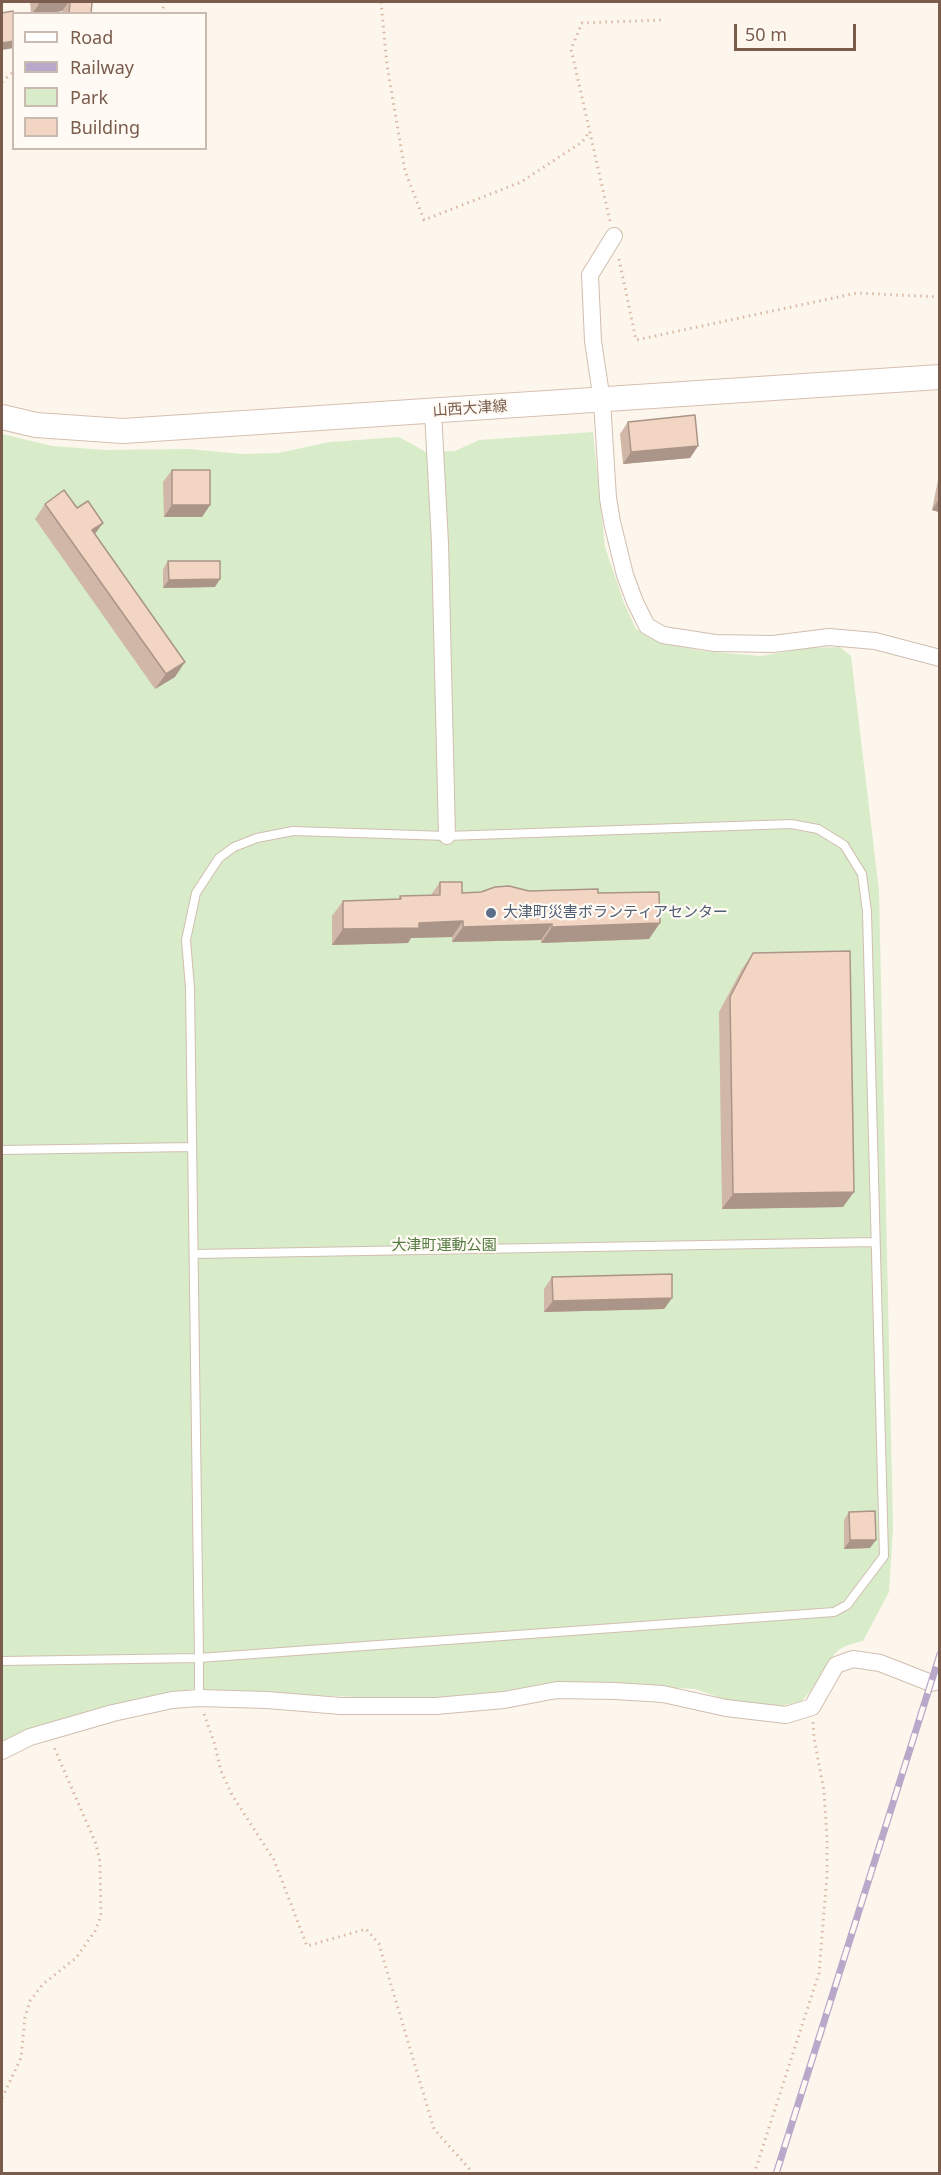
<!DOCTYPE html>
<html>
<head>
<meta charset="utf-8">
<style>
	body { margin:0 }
	#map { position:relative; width:941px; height:2175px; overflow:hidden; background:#fdf6ec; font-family:"Noto Sans",sans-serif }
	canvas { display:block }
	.frame { position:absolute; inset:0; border:3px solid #7a5c4d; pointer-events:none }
	.legend { position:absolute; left:12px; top:12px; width:195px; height:138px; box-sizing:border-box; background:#fffaf3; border:2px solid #cabbb1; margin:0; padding:8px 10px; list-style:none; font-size:18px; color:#7a5c4d }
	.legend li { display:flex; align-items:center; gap:12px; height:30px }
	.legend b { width:30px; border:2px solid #cabbb1 }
	.scale { position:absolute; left:734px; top:24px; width:122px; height:27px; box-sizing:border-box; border:3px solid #7a5c4d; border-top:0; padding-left:8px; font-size:18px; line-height:21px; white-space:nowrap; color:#7a5c4d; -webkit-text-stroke:4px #fffaf3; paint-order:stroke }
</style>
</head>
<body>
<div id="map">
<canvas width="941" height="2175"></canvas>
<div class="frame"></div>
<ul class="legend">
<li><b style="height:8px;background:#fff"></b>Road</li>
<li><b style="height:8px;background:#b9a8c9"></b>Railway</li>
<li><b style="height:16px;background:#d8ecc9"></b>Park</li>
<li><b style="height:16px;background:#f3d5c3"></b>Building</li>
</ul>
<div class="scale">50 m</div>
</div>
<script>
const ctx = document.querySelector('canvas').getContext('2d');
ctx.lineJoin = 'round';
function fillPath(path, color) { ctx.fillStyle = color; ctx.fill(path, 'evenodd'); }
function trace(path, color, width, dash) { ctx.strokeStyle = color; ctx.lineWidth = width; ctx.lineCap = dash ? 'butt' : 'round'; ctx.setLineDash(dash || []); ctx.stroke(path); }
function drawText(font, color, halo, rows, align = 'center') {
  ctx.font = font + ' "Noto Sans","Noto Sans JP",sans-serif'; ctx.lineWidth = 4.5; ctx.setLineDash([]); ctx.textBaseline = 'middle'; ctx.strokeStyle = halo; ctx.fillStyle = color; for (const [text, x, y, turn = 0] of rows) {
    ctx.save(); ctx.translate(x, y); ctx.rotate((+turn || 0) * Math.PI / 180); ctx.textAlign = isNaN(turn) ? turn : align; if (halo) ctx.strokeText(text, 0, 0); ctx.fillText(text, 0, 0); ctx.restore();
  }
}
fillPath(new Path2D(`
	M 593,432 L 605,547 L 624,603 L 636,629 L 660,643 L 703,651 L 761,656 L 808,648 L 840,647 L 851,656 L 879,891 L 893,1527 L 889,1592 L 863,1641 C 831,1648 835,1655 819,1680 C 814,1688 807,1695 801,1702 L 769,1708 L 724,1699 L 695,1689 L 572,1683 L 491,1696 L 374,1698 L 192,1689 L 126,1704 L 2,1743 L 2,434 L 52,446 L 105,450 L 189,449 L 242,454 L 278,453 L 330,442 L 399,437 L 426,452 L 455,451 L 479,440 Z`), '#d8ecc9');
const lane = new Path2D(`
	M 2,1150 L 191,1147
	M 194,1254 L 874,1242
	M 2,1661 L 199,1658 L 834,1612 L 847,1605 L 884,1556 L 867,912 L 862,874 L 844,845 L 818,829 L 791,824 L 447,836 L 293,831 L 257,838 L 234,847 L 219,858 L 196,893 L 186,940 L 190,988 L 199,1658 L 199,1698`);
const street = new Path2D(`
	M 614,236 L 590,275 L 593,341 L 602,401 L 608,498 L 612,522 L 625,575 L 635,602 L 647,626 L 663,635 L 715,643 L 773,644 L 829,637 L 875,641 L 940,658
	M 433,412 L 440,543 L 447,836
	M 2,1751 L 30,1737 L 113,1713 L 172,1700 L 199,1698 L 267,1700 L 341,1706 L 436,1706 L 504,1700 L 557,1690 L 615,1691 L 663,1694 L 726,1708 L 786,1715 L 812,1707 L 836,1665 L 853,1659 L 880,1663 L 931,1683 L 940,1681`);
const secondary = new Path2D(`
	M 2,417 L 36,425 L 123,431 L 940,377`);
trace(lane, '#d1beb0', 10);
trace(street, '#d1beb0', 18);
trace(secondary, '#d6c0b0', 26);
trace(new Path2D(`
	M 381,2 L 387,65 L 405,171 L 424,220 L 521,182 L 582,142 L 590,131
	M 161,14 L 165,2
	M 2,82 L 14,71
	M 610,221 L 571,49 L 582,23 L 661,20
	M 619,259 L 636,340 L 857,293 L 940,297
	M 204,1714 L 214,1742 L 221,1771 L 232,1795 L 274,1860 L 307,1946 L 366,1929 L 379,1944 L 434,2129 L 474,2174
	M 2,2098 L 21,2058 L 25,2017 L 30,2001 L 43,1984 L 76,1958 L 95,1931 L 101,1916 L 100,1862 L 96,1844 L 53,1745
	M 754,2174 L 819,1973 L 827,1875 L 827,1839 L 824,1791 L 814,1738 L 813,1722`), '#d9b8a5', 3, [1.5, 4.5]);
trace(lane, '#fff', 8);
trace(street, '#fff', 16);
trace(secondary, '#fff', 24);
const rail = new Path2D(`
	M 776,2174 L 940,1654`);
trace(rail, '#b9a8c9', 7);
trace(rail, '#fffaf3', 4.5, [14]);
fillPath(new Path2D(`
	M 30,2 L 92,2 L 91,14 L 62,14 L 62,11 L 46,14 L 31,14 Z
	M 628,422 L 698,446 L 690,458 L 623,464 L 620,434 Z
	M 172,470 L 210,505 L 202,517 L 164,517 L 163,482 Z
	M 939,475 L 939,512 L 932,510 Z
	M 45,504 L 95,534 L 175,677 L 155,689 L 35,519 Z
	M 168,561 L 215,587 L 163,588 L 163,569 Z
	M 440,882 L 462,893 L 529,891 L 598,893 L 649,939 L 541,943 L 541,940 L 452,942 L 452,937 L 411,938 L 408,943 L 332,945 L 332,916 L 343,901 L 398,899 L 400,896 L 431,895 Z
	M 753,953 L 843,1207 L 722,1209 L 719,1012 L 742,969 Z
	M 552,1277 L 672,1298 L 664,1309 L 544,1312 L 544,1289 Z
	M 849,1512 L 870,1548 L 844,1549 L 844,1520 Z`), '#d1b7a8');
fillPath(new Path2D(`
	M 56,2 L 69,2 L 62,11 L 46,14 L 32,14 L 39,4 Z
	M 14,41 L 14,48 L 2,50 L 2,43 Z
	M 698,446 L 690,458 L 623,464 L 631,452 Z
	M 939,499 L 939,512 L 932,510 Z
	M 172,505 L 210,505 L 202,517 L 164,517 Z
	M 103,523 L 92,538 L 92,530 Z
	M 220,579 L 215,587 L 163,588 L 169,580 Z
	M 185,662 L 175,677 L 155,689 L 166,674 Z
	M 463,921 L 452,937 L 411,938 L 408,943 L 332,945 L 343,929 L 419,923 Z
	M 660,923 L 649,939 L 541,943 L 552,927 Z
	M 552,924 L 541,940 L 452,942 L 463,927 Z
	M 854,1192 L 843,1207 L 722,1209 L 733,1194 Z
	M 672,1298 L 664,1309 L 544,1312 L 553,1301 Z
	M 850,1540 L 876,1540 L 870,1548 L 844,1549 Z`), '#aa9588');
const building = new Path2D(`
	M 39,2 L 56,2 L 39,4 Z
	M 70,2 L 92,2 L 91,14 L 69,14 Z
	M 13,11 L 14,41 L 2,43 L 2,13 Z
	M 695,415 L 698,446 L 631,452 L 628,422 Z
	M 172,470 L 210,470 L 210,505 L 172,505 Z
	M 64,490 L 77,508 L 88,501 L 103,523 L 92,530 L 185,662 L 166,674 L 45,504 Z
	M 168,561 L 220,561 L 220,579 L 169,580 Z
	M 440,882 L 462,882 L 462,893 L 481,892 L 495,887 L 509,886 L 529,891 L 598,889 L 598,893 L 659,892 L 660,923 L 552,927 L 552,924 L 463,927 L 463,921 L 419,923 L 419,928 L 343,929 L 343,901 L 401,899 L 400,896 L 440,895 Z
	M 850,951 L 854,1192 L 733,1194 L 730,997 L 753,953 Z
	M 672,1274 L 672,1298 L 553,1301 L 552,1277 Z
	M 875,1511 L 876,1540 L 850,1540 L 849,1512 Z`);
fillPath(building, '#f3d5c3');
trace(building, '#aa9588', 1.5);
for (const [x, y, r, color] of [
	[491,913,6,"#5c6f8a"]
]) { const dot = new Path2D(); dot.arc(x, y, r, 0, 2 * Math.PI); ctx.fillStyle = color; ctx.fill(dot); trace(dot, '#fffaf3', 2); }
drawText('15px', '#7a5c4d', '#fffaf3', [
	["山西大津線",470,409,-4]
]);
drawText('15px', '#4e5e75', '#fffaf3', [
	["大津町災害ボランティアセンター",503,913]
], 'left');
drawText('15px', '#537a41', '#fffaf3', [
	["大津町運動公園",444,1246]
]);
</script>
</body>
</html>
